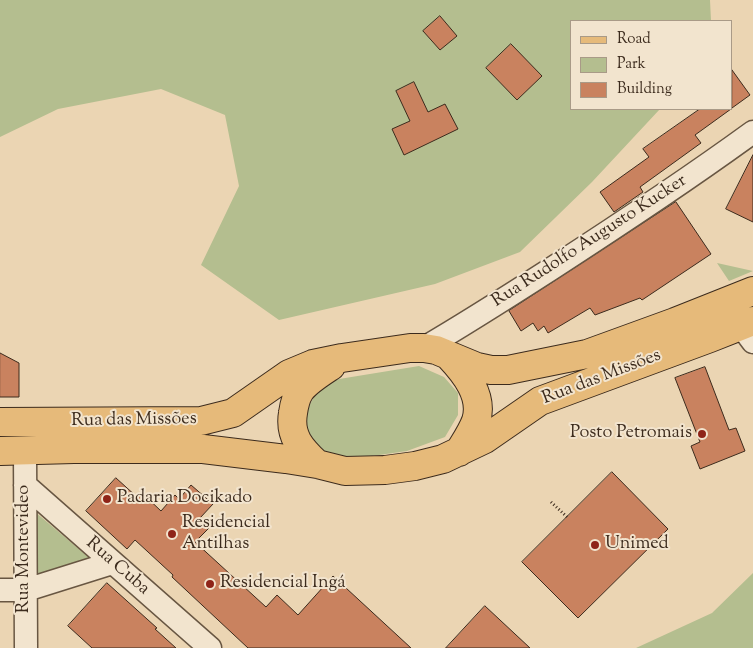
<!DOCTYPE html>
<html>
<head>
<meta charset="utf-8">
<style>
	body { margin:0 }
	#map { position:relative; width:753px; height:648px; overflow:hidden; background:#ebd5b3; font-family:"Sorts Mill Goudy",serif }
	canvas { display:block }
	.legend { position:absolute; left:570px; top:20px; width:162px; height:90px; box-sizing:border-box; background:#f2e4ce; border:1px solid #a99a87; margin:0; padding:6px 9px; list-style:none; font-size:15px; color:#3c2b1d }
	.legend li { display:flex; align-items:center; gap:10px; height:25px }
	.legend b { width:25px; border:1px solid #a99a87 }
</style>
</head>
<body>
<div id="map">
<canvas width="753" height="648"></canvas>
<ul class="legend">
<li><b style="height:6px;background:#e6ba7a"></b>Road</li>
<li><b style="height:14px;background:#b4be8f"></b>Park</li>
<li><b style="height:14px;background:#c9825f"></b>Building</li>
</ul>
</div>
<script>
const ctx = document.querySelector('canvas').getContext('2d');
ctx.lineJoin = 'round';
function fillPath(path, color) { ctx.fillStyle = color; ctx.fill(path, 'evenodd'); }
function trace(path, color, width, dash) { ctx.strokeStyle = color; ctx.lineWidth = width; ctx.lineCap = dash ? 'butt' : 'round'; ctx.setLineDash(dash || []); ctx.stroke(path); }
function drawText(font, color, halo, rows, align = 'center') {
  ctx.font = font + ' "Sorts Mill Goudy",serif'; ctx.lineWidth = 4; ctx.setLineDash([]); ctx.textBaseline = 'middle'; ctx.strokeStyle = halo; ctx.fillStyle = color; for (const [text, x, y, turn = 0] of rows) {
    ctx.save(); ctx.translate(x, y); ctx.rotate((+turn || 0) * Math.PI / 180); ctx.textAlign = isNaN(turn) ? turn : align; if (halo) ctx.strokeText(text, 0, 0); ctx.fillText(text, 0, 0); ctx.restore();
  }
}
fillPath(new Path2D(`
	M 0,0 L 710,0 L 711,21 L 572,21 L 572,109 L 660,109 L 592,182 L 520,252 L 435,284 L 279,320 L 201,265 L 239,186 L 225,115 L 161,89 L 58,109 L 0,137 Z
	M 717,263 L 753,271 L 729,281 Z
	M 419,366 L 444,377 L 458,393 L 458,415 L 445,437 L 407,451 L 358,458 L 329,454 L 314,444 L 306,429 L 306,412 L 316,393 L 333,380 Z
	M 34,511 L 93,561 L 31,579 Z
	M 753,573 L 753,648 L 636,648 L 712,613 Z`), '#b4be8f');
const building = new Path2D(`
	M 440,16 L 457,36 L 440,50 L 423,31 Z
	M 511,44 L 542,76 L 517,100 L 486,68 Z
	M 732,70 L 750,95 L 732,108 Z
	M 414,82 L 428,112 L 445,104 L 458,129 L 404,155 L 392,129 L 410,121 L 396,91 Z
	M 700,109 L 731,109 L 695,135 L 701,143 L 640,187 L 643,192 L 614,212 L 600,192 L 649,157 L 643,149 Z
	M 753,155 L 753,222 L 726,209 Z
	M 676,202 L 711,254 L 642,300 L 640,298 L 595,315 L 590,308 L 548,333 L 544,326 L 538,331 L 533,323 L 521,331 L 509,311 Z
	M 0,353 L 19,363 L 19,397 L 0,397 Z
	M 705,367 L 729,430 L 736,428 L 745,451 L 700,469 L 691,446 L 700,442 L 675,378 Z
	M 612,472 L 668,529 L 578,618 L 522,562 Z
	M 116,478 L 137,497 L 141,492 L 161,511 L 175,495 L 179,499 L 191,485 L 213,504 L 200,518 L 210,527 L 195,542 L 266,607 L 277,595 L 298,615 L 333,576 L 411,648 L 248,648 L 172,577 L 173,575 L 135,540 L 127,549 L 86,511 Z
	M 107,583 L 157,628 L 155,629 L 176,648 L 92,648 L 68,626 Z
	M 485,606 L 530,648 L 446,648 Z`);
fillPath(building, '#c9825f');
trace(building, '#3c2b1d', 1);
const minor = new Path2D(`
	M 741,326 L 753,342
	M 424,348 C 467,323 509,296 551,269 C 619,225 687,180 753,132
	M 25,451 L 26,648
	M 25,485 L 210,648
	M 0,590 L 26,590 L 112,563`);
const major = new Path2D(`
	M 449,356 C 465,373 484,396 476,421 C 472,432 465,442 459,452
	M 0,422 L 201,421 L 233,413 L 289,374 L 313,364 L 342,358 L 410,348 L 424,348 L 436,350 L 477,367 L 491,370 L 508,370 L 587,354 L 675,322 L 753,291
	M 0,451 L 74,449 L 203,449 L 286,459 L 317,464 L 345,471 L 385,470 L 415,466 L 443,459 L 485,439 L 540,401 L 710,338 L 753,321
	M 317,464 C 301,449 289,436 293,413 C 294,406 296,397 300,391 C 306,382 322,372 331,366`);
trace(minor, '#685642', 25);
trace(major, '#3c2b1d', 30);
trace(new Path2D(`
	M 551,502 L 567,517`), '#3c2b1d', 3, [1, 2.5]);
trace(minor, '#f2e4ce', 22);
trace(major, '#e6ba7a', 28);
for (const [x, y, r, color] of [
	[702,434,5,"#8f2418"],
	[107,499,5,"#8f2418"],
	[172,534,5,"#8f2418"],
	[595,545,5,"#8f2418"],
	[210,584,5,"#8f2418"]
]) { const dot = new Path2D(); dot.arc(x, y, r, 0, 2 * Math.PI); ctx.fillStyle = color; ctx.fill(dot); trace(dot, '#f2e4ce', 2); }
drawText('18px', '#3c2b1d', '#f2e4ce', [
	["Rua Rudolfo Augusto Kucker",590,242,-33],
	["Rua das Missões",602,378,-21],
	["Rua das Missões",134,421,-1],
	["Rua Montevideo",25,549,-90],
	["Rua Cuba",117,567,41]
]);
drawText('18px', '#3c2b1d', '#f2e4ce', [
	["Posto Petromais",692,434,"right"],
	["Padaria Docikado",117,499],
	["Residencial",182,524],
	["Antilhas",182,545],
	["Unimed",605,545],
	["Residencial Ingá",220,584]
], 'left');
</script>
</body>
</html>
